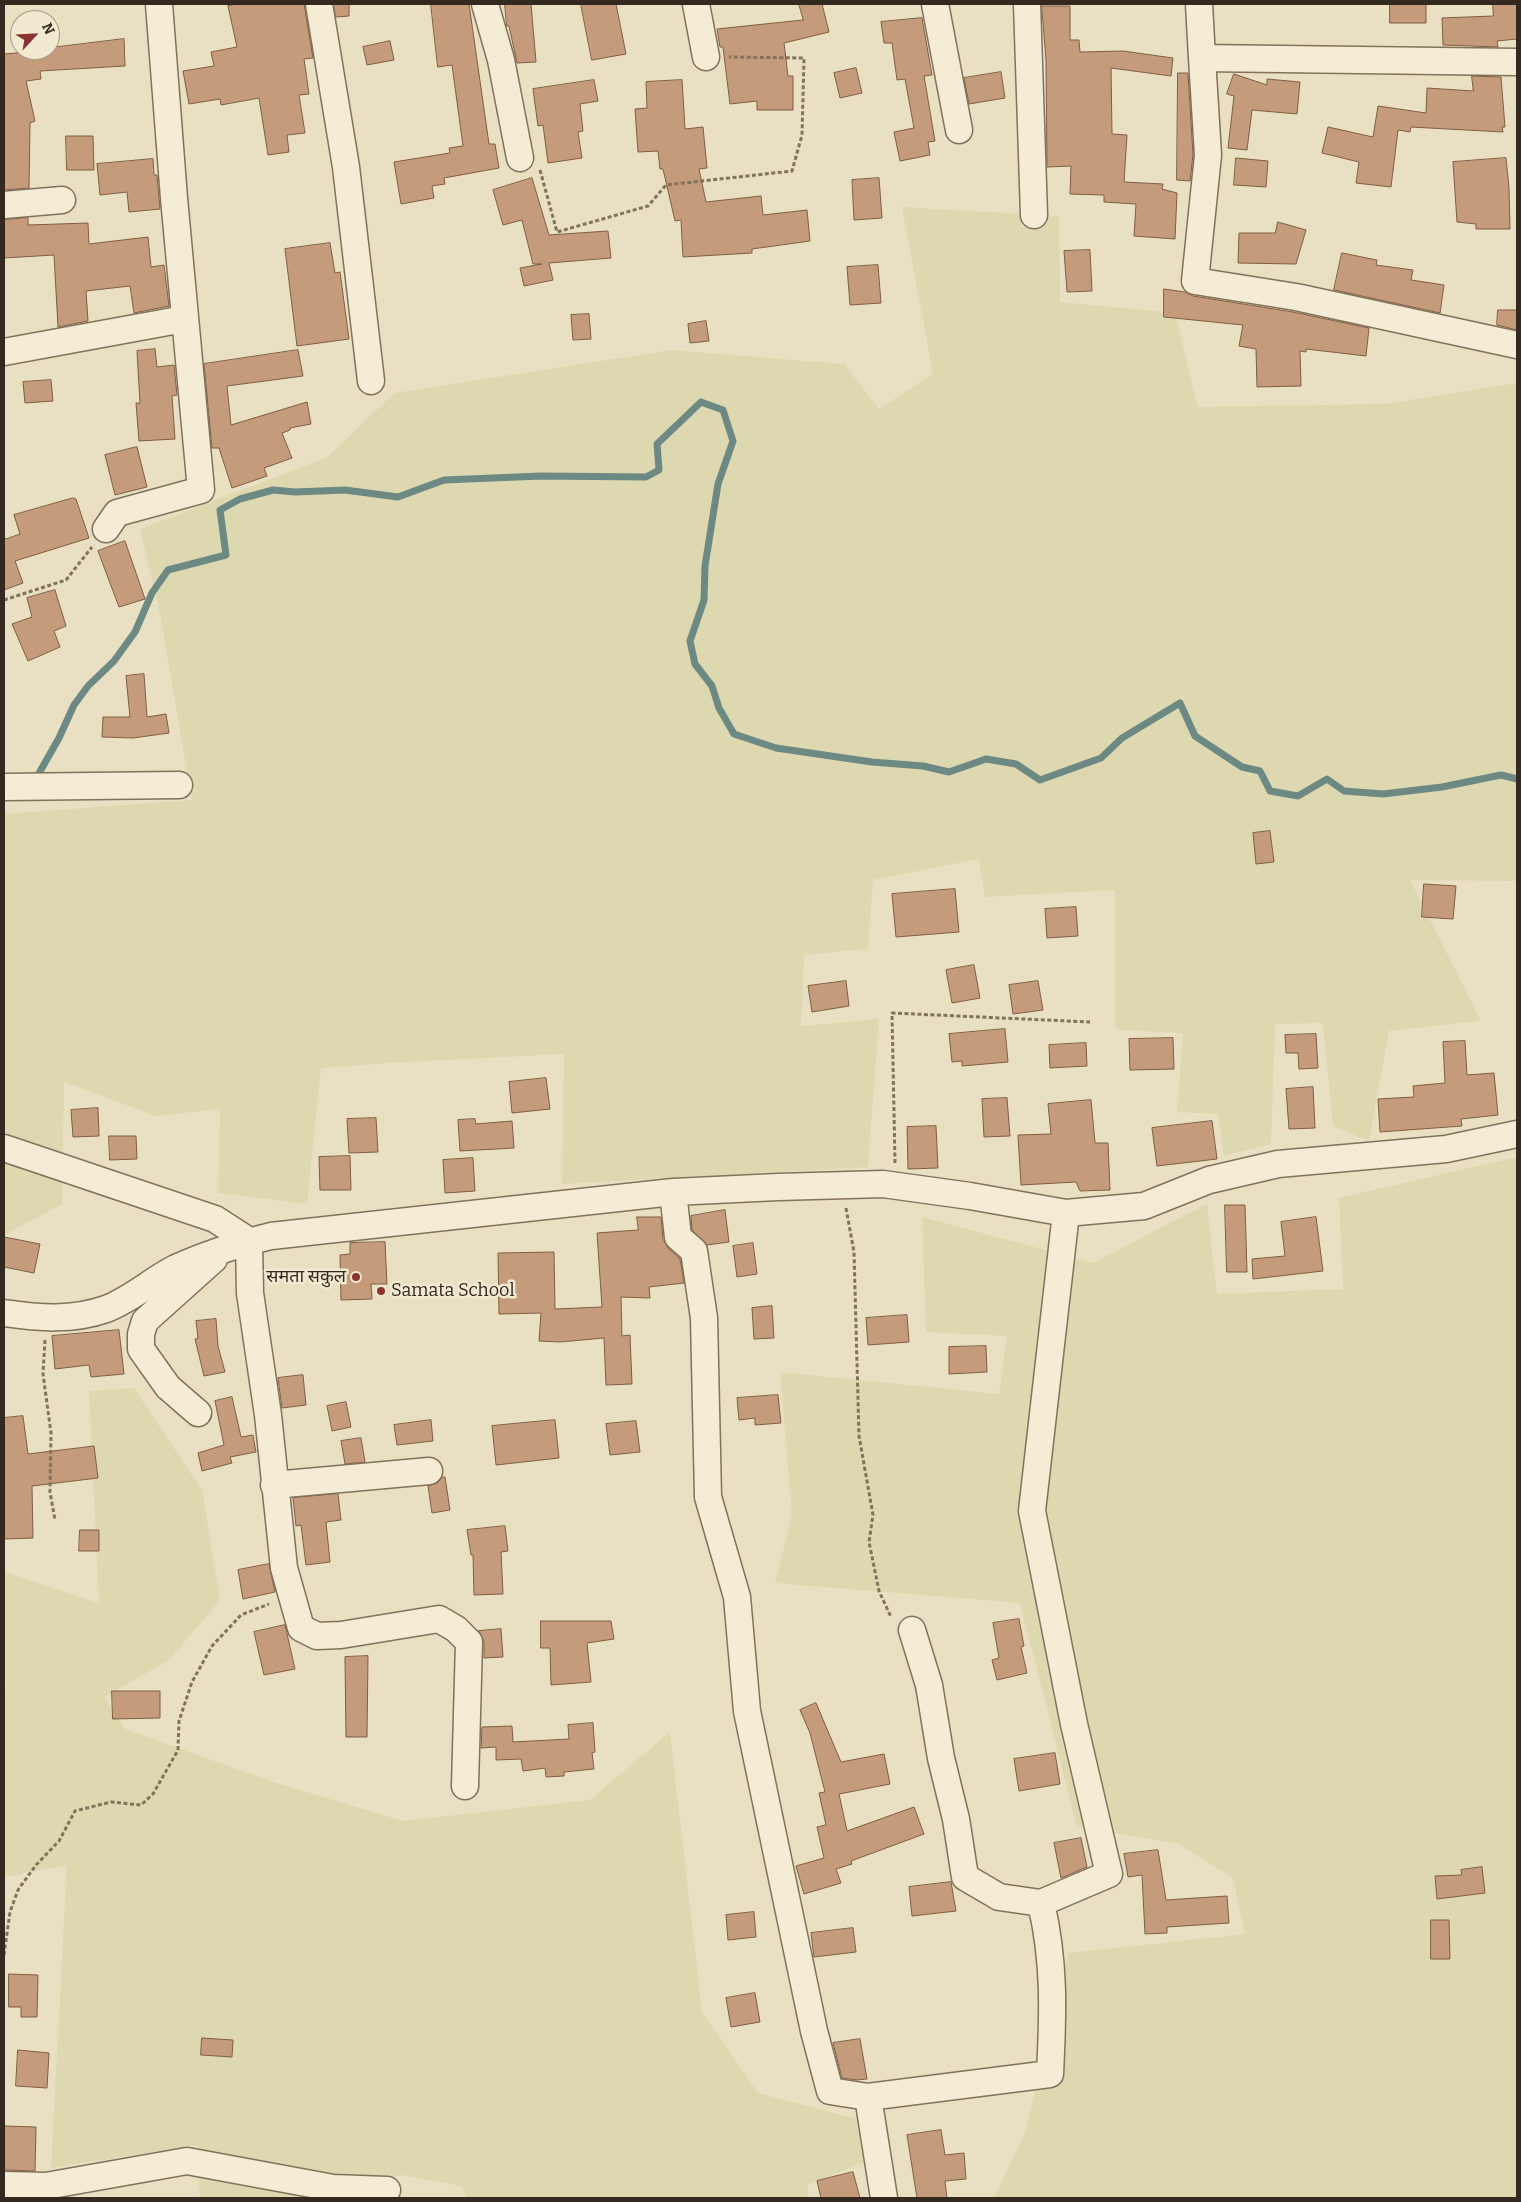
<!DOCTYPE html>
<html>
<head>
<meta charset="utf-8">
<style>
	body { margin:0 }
	#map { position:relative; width:1521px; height:2202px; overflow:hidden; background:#e9dfc2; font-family:Bitter,serif }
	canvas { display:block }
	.frame { position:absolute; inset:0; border:5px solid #33291e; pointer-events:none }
	.north { position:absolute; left:10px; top:10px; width:50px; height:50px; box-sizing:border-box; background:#f2e9d1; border:1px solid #a69c89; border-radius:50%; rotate:65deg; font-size:14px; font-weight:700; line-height:20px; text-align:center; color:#33291e }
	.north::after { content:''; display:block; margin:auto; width:18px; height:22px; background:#8b3331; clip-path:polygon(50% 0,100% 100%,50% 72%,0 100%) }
</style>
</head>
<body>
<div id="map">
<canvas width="1521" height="2202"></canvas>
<div class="frame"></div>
<div class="north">N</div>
</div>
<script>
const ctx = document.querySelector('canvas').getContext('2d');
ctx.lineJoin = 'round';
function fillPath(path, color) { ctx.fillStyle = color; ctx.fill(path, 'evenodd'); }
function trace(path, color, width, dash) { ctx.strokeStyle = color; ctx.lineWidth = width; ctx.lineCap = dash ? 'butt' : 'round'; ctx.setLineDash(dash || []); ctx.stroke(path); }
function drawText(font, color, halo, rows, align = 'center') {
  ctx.font = font + ' Bitter,"Noto Sans Devanagari",serif'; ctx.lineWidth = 5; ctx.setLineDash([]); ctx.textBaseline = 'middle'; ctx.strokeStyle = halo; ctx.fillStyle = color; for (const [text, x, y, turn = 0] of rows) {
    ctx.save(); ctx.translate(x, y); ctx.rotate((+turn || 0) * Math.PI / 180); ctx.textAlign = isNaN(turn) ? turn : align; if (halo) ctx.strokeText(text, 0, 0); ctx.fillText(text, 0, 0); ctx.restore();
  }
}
fillPath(new Path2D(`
	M 902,207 L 1059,216 L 1060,302 L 1175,313 L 1198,407 L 1384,404 L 1517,383 L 1517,881 L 1410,880 L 1481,1021 L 1389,1031 L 1369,1141 L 1333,1126 L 1323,1023 L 1275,1024 L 1271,1144 L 1224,1156 L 1218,1114 L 1177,1112 L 1183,1033 L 1119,1030 L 1115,1025 L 1115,890 L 985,897 L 979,859 L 873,880 L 868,949 L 804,955 L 801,1026 L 879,1019 L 868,1167 L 562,1184 L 564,1054 L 404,1062 L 321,1068 L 307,1204 L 218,1193 L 220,1109 L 156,1116 L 64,1082 L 62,1204 L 4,1235 L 4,814 L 192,800 L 160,614 L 140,529 L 328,457 L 394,393 L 672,350 L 844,364 L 879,409 L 933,374 Z
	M 1517,1157 L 1517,2198 L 994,2198 L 1025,2133 L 1069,1953 L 1245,1934 L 1233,1878 L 1179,1844 L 1077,1827 L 1020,1603 L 775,1583 L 792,1514 L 780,1372 L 999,1394 L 1007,1336 L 926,1332 L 922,1217 L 1093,1263 L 1207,1204 L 1217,1294 L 1343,1289 L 1339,1198 Z
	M 134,1388 L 202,1490 L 220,1600 L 169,1660 L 104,1697 L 125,1729 L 273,1782 L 403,1821 L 590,1800 L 670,1732 L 702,2012 L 758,2093 L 856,2119 L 865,2162 L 807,2185 L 809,2198 L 467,2198 L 461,2186 L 401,2175 L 307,2198 L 200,2198 L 197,2145 L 51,2168 L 67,1865 L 4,1877 L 4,1693 L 6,1692 L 4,1572 L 99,1603 L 89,1391 Z`), '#ded8b1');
trace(new Path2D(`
	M 34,782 L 59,738 L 74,705 L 88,686 L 114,661 L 135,632 L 152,593 L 168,570 L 226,555 L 220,510 L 240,499 L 273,490 L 295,492 L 345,490 L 398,497 L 444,480 L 541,476 L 646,477 L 659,470 L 657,444 L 701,402 L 723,410 L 733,441 L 718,484 L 705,566 L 704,600 L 690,641 L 695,664 L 712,686 L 719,708 L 734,734 L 776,748 L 872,762 L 923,766 L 949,772 L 986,759 L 1016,764 L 1040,780 L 1101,758 L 1122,738 L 1180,703 L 1195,736 L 1242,767 L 1260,771 L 1270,791 L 1298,796 L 1327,779 L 1344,791 L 1383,794 L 1442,787 L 1501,775 L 1517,779`), '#6c8983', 7);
const building = new Path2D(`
	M 238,4 L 304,4 L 313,58 L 304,59 L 309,94 L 299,95 L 305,133 L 287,135 L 289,152 L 268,155 L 259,98 L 221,105 L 220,99 L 189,104 L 183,71 L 214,66 L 211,52 L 237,47 L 228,6 Z
	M 334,4 L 349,4 L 349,16 L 336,17 Z
	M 431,4 L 469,4 L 489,144 L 495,144 L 499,168 L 444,178 L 445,184 L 432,186 L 434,198 L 401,204 L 394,162 L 450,153 L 449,148 L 463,146 L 452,65 L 438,67 Z
	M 505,4 L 531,4 L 536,62 L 517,63 L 509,26 L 507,26 Z
	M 581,4 L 616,4 L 626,54 L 592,60 Z
	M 799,4 L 822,4 L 829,32 L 784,43 L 788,76 L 793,76 L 793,110 L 757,110 L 757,101 L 730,104 L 723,47 L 720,47 L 717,29 L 803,20 Z
	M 1390,4 L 1426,4 L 1426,23 L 1390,23 Z
	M 1493,4 L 1517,4 L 1517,39 L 1497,41 L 1498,47 L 1443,45 L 1442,18 L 1493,16 Z
	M 1042,6 L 1070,6 L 1070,40 L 1079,40 L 1080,52 L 1123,51 L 1173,58 L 1171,76 L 1111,68 L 1112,134 L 1127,135 L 1124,182 L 1163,184 L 1162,189 L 1177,193 L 1175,239 L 1134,236 L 1136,204 L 1104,202 L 1104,195 L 1070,194 L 1071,166 L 1047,167 L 1046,60 Z
	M 922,18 L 932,75 L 924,76 L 935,141 L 928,142 L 930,155 L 900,161 L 894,132 L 914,128 L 905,79 L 897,80 L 892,43 L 884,43 L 881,22 Z
	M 124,39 L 125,66 L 40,71 L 41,79 L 26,81 L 35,121 L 30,123 L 29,188 L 4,190 L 4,54 L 50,50 L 50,48 Z
	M 390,41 L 394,60 L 367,65 L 363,47 Z
	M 856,68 L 862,93 L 840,98 L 834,73 Z
	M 1001,72 L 1005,98 L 969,104 L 964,78 Z
	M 1178,73 L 1188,73 L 1193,155 L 1190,181 L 1177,180 Z
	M 1234,74 L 1267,85 L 1267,79 L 1300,82 L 1297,114 L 1252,110 L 1247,150 L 1228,148 L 1234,96 L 1227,94 Z
	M 1472,76 L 1501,77 L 1505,127 L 1502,127 L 1503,132 L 1411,127 L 1410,132 L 1398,130 L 1391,187 L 1356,183 L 1359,162 L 1322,153 L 1328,127 L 1373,137 L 1378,106 L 1426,113 L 1427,88 L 1473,91 Z
	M 594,80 L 598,101 L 580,104 L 583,131 L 578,132 L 582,158 L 548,163 L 543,125 L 538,126 L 533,89 Z
	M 682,80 L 685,129 L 703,127 L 707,168 L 699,169 L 706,202 L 761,196 L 763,215 L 807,210 L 810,241 L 752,249 L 752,253 L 683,257 L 681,220 L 675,221 L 663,169 L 660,169 L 658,151 L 638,152 L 635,109 L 647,108 L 646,82 Z
	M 66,136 L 93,136 L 94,170 L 67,170 Z
	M 1236,158 L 1268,161 L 1266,187 L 1234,185 Z
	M 1506,158 L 1509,188 L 1510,229 L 1476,229 L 1476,224 L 1457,222 L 1453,162 Z
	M 153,159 L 154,175 L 157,175 L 160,209 L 129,212 L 127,192 L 100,195 L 97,164 Z
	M 532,178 L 549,235 L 608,231 L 611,258 L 549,263 L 553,280 L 524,286 L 520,268 L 542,264 L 533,264 L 522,220 L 503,225 L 493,190 Z
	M 879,178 L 882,218 L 854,220 L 852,180 Z
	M 28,218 L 28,225 L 88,223 L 89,244 L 148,237 L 151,267 L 164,265 L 169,306 L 134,313 L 130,286 L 86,291 L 88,321 L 58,327 L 54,255 L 4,258 L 4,220 Z
	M 1278,222 L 1306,230 L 1296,264 L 1238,263 L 1239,233 L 1275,233 Z
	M 330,243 L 335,273 L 340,272 L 349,339 L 297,346 L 285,249 Z
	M 1090,250 L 1092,291 L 1067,292 L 1064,251 Z
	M 1342,253 L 1377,260 L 1376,265 L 1413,270 L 1411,280 L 1444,285 L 1440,313 L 1334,290 Z
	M 878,265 L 881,303 L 850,305 L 847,267 Z
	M 1164,289 L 1185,292 L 1193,296 L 1293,312 L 1369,328 L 1366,356 L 1306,349 L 1306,352 L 1300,351 L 1301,386 L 1257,387 L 1256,349 L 1239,346 L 1243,325 L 1164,317 Z
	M 1498,310 L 1517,310 L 1517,330 L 1497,325 Z
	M 589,314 L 591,339 L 573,340 L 571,315 Z
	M 706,321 L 709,341 L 690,343 L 688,324 Z
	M 155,349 L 157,367 L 174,365 L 177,395 L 172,396 L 175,439 L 139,441 L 136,403 L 140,403 L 137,351 Z
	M 298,350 L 303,376 L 227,386 L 231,425 L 307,402 L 311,424 L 290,428 L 290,430 L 282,433 L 292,458 L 264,468 L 267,476 L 232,488 L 219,448 L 212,448 L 204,364 Z
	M 51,380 L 53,401 L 25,403 L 23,382 Z
	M 137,447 L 147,487 L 115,495 L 105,455 Z
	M 73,498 L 76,499 L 89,538 L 15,561 L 23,583 L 4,590 L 4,537 L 6,539 L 20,534 L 14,515 Z
	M 125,541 L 145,599 L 119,607 L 98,551 Z
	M 55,590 L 66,626 L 54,631 L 60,647 L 28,661 L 12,624 L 32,617 L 27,598 Z
	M 144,674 L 147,717 L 166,714 L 169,733 L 133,738 L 102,737 L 103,717 L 130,717 L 126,676 Z
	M 1270,831 L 1274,862 L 1256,864 L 1253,833 Z
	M 1424,884 L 1456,886 L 1453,919 L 1422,917 Z
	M 955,889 L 959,932 L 896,937 L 892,894 Z
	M 1076,907 L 1078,936 L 1047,938 L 1045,909 Z
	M 974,965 L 980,998 L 952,1003 L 946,970 Z
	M 846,981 L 849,1006 L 812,1012 L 808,986 Z
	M 1038,981 L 1043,1010 L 1013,1014 L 1009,985 Z
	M 1005,1029 L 1008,1062 L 962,1066 L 962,1061 L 952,1062 L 949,1034 Z
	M 1316,1034 L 1318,1068 L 1299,1069 L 1298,1053 L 1286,1053 L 1285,1035 Z
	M 1173,1038 L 1174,1069 L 1130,1070 L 1129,1039 Z
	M 1465,1041 L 1467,1075 L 1494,1073 L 1498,1115 L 1461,1119 L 1462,1126 L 1380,1132 L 1378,1099 L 1414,1097 L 1413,1086 L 1445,1083 L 1443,1042 Z
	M 1086,1043 L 1087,1066 L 1050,1068 L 1049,1045 Z
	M 546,1078 L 550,1109 L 512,1113 L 509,1082 Z
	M 1313,1087 L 1315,1128 L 1289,1129 L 1286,1089 Z
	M 1007,1098 L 1010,1136 L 984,1137 L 982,1099 Z
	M 1091,1100 L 1095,1143 L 1108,1143 L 1110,1190 L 1080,1191 L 1076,1182 L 1021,1185 L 1018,1135 L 1051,1134 L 1048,1104 Z
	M 98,1108 L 99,1136 L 73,1137 L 71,1110 Z
	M 376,1118 L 378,1152 L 349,1153 L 347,1119 Z
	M 475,1119 L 476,1124 L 512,1121 L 514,1148 L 460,1151 L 458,1120 Z
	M 1212,1121 L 1217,1159 L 1157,1166 L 1152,1128 Z
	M 936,1126 L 938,1168 L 908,1169 L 907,1127 Z
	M 109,1136 L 136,1136 L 137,1159 L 110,1160 Z
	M 350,1156 L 351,1190 L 320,1190 L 319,1157 Z
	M 473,1158 L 475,1191 L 445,1193 L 443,1160 Z
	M 1225,1205 L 1245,1205 L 1247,1272 L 1227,1272 Z
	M 725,1210 L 729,1242 L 707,1245 L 692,1230 L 691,1216 Z
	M 637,1217 L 661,1217 L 663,1239 L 668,1248 L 680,1259 L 684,1283 L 649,1287 L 650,1298 L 621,1297 L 622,1336 L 630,1335 L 632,1384 L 606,1385 L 604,1338 L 560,1342 L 539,1341 L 541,1313 L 499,1314 L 498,1253 L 554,1252 L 555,1309 L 602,1307 L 597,1233 L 638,1230 Z
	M 1316,1217 L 1323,1271 L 1253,1279 L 1252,1259 L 1285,1256 L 1281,1222 Z
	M 4,1237 L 40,1244 L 34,1273 L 4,1267 Z
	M 385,1242 L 387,1284 L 371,1284 L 372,1299 L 341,1300 L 340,1255 L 350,1254 L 350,1243 Z
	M 753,1243 L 757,1274 L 737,1277 L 733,1246 Z
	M 772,1306 L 774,1338 L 754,1339 L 752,1308 Z
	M 907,1315 L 909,1342 L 868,1345 L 866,1318 Z
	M 216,1319 L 218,1346 L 225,1372 L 204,1376 L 195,1339 L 198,1338 L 196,1321 Z
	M 119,1330 L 124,1374 L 91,1377 L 89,1365 L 55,1369 L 52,1336 Z
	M 986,1346 L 987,1372 L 949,1374 L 949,1347 Z
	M 303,1375 L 306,1405 L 282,1408 L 278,1378 Z
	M 778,1395 L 781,1423 L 755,1425 L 755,1418 L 739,1420 L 737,1398 Z
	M 232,1397 L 241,1437 L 253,1435 L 256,1452 L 230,1457 L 232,1463 L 202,1471 L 198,1453 L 224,1445 L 215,1401 Z
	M 346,1402 L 351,1427 L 332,1431 L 327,1406 Z
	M 23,1416 L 28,1454 L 94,1446 L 98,1478 L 32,1486 L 33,1538 L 4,1539 L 4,1418 Z
	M 431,1420 L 433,1441 L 397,1445 L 394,1425 Z
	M 555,1420 L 559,1458 L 496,1465 L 492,1426 Z
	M 636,1421 L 640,1452 L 610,1455 L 606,1424 Z
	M 361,1438 L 365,1462 L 345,1464 L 341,1441 Z
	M 443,1477 L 445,1477 L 450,1510 L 432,1513 L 428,1486 L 437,1483 Z
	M 338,1494 L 341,1520 L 326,1522 L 330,1562 L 306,1565 L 301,1525 L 296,1526 L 293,1498 Z
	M 505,1526 L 508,1551 L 501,1552 L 503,1594 L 474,1595 L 473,1555 L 471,1555 L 467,1530 Z
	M 80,1530 L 99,1530 L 99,1551 L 79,1551 Z
	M 269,1564 L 275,1592 L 243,1599 L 238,1570 Z
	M 1019,1619 L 1024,1646 L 1021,1647 L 1027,1673 L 997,1680 L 992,1660 L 999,1658 L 993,1623 Z
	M 541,1621 L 611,1621 L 614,1639 L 587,1643 L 591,1682 L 551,1685 L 550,1648 L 541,1648 Z
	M 285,1625 L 295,1669 L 264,1675 L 254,1632 Z
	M 501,1629 L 503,1657 L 484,1658 L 484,1642 L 479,1631 Z
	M 368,1656 L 367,1737 L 346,1737 L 345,1657 Z
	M 112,1691 L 160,1691 L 160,1718 L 113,1719 Z
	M 816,1703 L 841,1762 L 884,1754 L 890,1784 L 839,1794 L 847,1831 L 914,1807 L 924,1834 L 851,1861 L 852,1864 L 836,1869 L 841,1883 L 804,1894 L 796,1866 L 824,1858 L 817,1827 L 826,1825 L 819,1793 L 825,1792 L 810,1733 L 800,1710 Z
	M 593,1723 L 595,1752 L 592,1753 L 594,1769 L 564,1772 L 564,1776 L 546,1777 L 545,1768 L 523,1771 L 521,1759 L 496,1760 L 496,1747 L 481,1748 L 482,1727 L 512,1726 L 513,1742 L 569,1739 L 568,1725 Z
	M 1055,1753 L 1060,1784 L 1019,1791 L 1014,1759 Z
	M 1081,1838 L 1087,1867 L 1061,1878 L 1054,1843 Z
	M 1158,1850 L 1166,1900 L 1227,1896 L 1229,1923 L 1167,1927 L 1167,1933 L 1145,1934 L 1142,1875 L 1128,1877 L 1124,1854 Z
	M 1482,1867 L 1485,1893 L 1437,1899 L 1435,1876 L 1462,1875 L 1461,1870 Z
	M 951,1882 L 956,1911 L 912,1916 L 909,1887 Z
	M 754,1912 L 756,1937 L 728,1940 L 726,1915 Z
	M 1431,1920 L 1449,1920 L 1450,1959 L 1431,1959 Z
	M 853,1928 L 856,1952 L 814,1957 L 811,1933 Z
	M 9,1974 L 38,1975 L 37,2017 L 21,2017 L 21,2007 L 9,2007 Z
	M 755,1993 L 760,2022 L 731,2027 L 726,1998 Z
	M 202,2038 L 233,2040 L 232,2057 L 201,2055 Z
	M 860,2039 L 867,2079 L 857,2080 L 842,2078 L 833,2043 Z
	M 18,2050 L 49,2053 L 47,2088 L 16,2086 Z
	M 5,2126 L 36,2127 L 35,2171 L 4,2170 Z
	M 941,2130 L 945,2155 L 964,2153 L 966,2179 L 945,2181 L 947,2198 L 917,2198 L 907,2135 Z
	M 853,2172 L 860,2198 L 821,2198 L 817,2181 Z`);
fillPath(building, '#c49c7c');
trace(building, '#7e5d43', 1);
const minor = new Path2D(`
	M 319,4 L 346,167 L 371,381
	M 485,4 L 501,60 L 520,158
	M 696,4 L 706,57
	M 935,4 L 959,130
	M 1027,4 L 1034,215
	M 1199,4 L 1202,58 L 1517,62
	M 1202,58 L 1208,155 L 1195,281 L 1296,297 L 1517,345
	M 4,205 L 62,200
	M 4,352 L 184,319
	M 106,529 L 117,513 L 201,490 L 174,198 L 159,4
	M 4,787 L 179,785
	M 4,1148 L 215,1219 L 249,1241 L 250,1293 L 268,1415 L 284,1568 L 301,1628 L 317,1636 L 341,1635 L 439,1619 L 456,1629 L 469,1642 L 465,1786
	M 673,1192 L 678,1237 L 694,1251 L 704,1318 L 708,1497 L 737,1597 L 747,1711 L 814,2031 L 830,2091 L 868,2097 L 884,2198
	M 4,1313 C 39,1318 72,1321 106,1309 C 132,1299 152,1280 176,1268 C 206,1254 239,1244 271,1236 L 673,1192 L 778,1187 L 883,1184 L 970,1196 L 1066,1213 L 1144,1206 L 1209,1180 L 1278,1164 L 1446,1149 L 1517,1134
	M 198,1413 L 168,1387 L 141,1349 L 141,1334 L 145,1321 L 214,1259
	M 274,1485 L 429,1471
	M 1041,1903 L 1109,1874 L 1074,1724 L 1032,1511 L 1066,1213
	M 868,2097 L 1050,2074 C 1053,2014 1055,1962 1041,1903 L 999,1897 L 965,1877 L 956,1819 L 941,1758 L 929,1685 L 912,1630
	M 4,2185 L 46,2186 L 187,2161 L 333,2188 L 387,2190`);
trace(minor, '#82715b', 29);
trace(new Path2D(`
	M 540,170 L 557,232 L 648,206 L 666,185 L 792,171 L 802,135 L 804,58 L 729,57
	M 4,600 L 66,580 L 92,547
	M 895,1163 L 892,1013 L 1090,1022
	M 846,1208 L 854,1252 L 859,1436 L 873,1515 L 869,1542 L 879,1591 L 891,1617
	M 45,1340 L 43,1374 L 51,1433 L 50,1492 L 55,1520
	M 4,1955 L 10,1912 L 18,1890 L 36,1865 L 59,1841 L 75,1811 L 111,1802 L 141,1805 L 153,1794 L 178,1750 L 179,1721 L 192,1682 L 212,1646 L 241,1615 L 269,1604`), '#82715b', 3, [4, 2.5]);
trace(minor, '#f5ecd5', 26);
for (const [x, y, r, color] of [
	[356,1277,5,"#8b3331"],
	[381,1291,5,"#8b3331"]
]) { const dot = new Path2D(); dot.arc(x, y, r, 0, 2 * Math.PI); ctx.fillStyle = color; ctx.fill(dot); trace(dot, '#f2e9d1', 2); }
drawText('18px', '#33291e', '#f2e9d1', [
	["समता सकुल",346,1277],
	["Samata School",391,1291,"left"]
], 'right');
</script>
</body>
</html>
